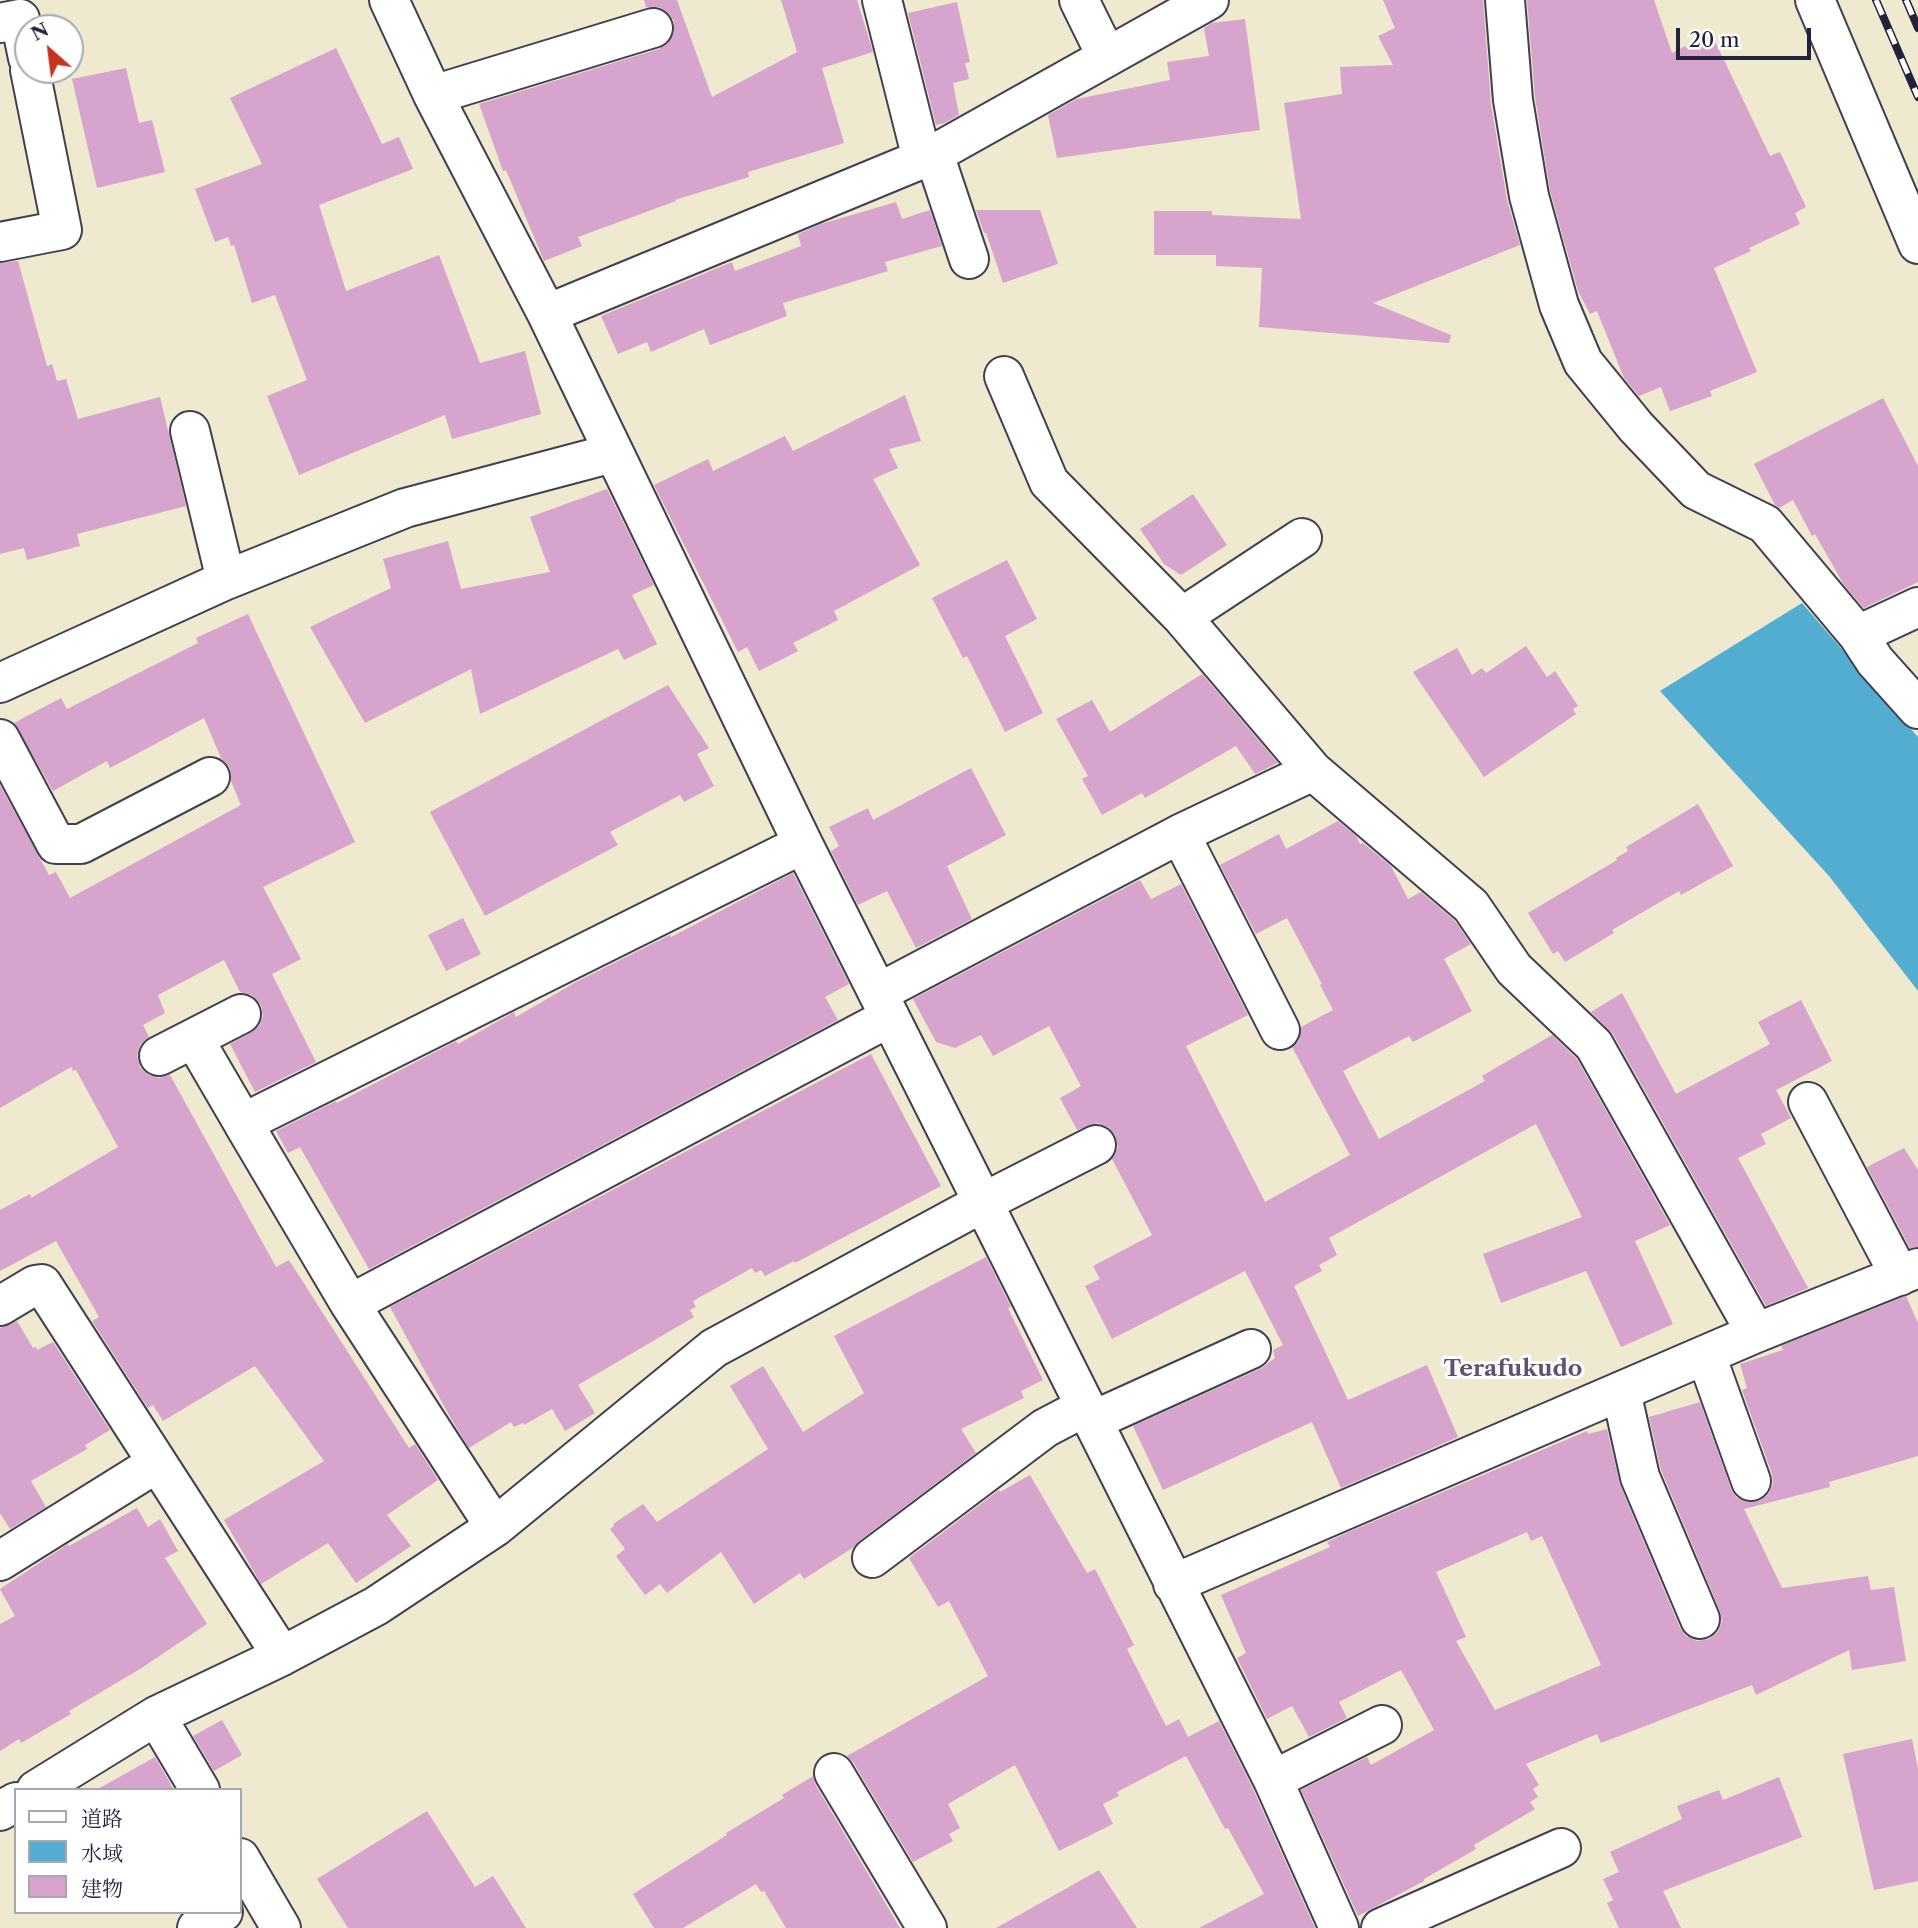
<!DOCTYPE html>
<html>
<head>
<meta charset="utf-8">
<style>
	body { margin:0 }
	#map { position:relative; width:1918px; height:1928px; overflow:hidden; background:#eee9cf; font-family:"Libre Caslon Text","Noto Serif JP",serif }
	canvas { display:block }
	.legend { position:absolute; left:14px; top:1788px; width:228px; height:126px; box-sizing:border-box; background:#fff; border:2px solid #a7a7b1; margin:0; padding:9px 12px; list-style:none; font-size:21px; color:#22223b }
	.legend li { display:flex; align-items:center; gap:14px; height:35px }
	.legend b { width:35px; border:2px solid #a7a7b1 }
	.north { position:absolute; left:14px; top:14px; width:70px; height:70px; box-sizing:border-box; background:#fff; border:2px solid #a7a7b1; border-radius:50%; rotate:332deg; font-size:19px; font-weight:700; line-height:28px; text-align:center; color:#22223b }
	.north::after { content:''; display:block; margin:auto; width:24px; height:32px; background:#c8321e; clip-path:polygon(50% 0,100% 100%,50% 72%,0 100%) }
	.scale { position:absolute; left:1676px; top:28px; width:135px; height:32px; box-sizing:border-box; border:4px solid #22223b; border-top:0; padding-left:9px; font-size:21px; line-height:24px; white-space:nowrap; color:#22223b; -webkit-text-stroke:5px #fff; paint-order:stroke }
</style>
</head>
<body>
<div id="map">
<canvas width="1918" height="1928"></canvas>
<ul class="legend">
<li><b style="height:9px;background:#fff"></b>道路</li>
<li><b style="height:19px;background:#52add0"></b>水域</li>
<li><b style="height:19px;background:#d7a4cd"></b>建物</li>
</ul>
<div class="north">N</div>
<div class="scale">20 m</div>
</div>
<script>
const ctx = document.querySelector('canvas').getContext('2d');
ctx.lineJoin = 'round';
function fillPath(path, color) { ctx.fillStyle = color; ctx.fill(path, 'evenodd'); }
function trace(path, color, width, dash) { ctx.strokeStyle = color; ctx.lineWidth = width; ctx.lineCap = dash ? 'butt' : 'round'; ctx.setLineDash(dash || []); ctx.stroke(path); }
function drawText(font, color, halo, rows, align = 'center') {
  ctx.font = font + ' "Libre Caslon Text",serif'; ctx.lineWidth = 6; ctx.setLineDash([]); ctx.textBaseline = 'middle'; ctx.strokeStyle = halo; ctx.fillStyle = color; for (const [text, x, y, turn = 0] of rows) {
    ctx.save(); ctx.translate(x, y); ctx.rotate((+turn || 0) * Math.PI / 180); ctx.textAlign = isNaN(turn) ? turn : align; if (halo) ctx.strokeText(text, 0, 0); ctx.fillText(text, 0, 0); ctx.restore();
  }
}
fillPath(new Path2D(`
	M 1802,603 L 1918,737 L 1918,991 L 1829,876 L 1660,691 Z`), '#52add0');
fillPath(new Path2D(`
	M 644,0 L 677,0 L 712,97 L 797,52 L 781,0 L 857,0 L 873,52 L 822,68 L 844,143 L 748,172 L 749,177 L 675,200 L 676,201 L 578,237 L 582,246 L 544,261 L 506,170 L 503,171 L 479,104 L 659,49 L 668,43 L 674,32 L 674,21 L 668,13 L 659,7 L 646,7 Z
	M 1383,0 L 1483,0 L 1491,104 L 1507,200 L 1520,245 L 1373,303 L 1451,335 L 1449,343 L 1259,327 L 1262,268 L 1216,266 L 1216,255 L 1154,255 L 1154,211 L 1212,211 L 1212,215 L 1301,219 L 1284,103 L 1342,94 L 1340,67 L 1393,65 L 1378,36 L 1395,28 Z
	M 1527,0 L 1654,0 L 1672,53 L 1711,33 L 1770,156 L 1780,152 L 1806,207 L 1795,213 L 1800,224 L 1749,248 L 1751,251 L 1714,268 L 1757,372 L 1710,391 L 1712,396 L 1670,411 L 1661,387 L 1639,396 L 1624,378 L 1597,311 L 1590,314 L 1578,291 L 1550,191 L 1535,97 Z
	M 957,2 L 970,62 L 965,63 L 969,79 L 953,83 L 959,115 L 945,123 L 936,125 L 908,13 Z
	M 1245,19 L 1260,130 L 1057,158 L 1048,115 L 1077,99 L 1170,80 L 1167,62 L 1209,56 L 1204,28 L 1212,23 Z
	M 336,48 L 382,144 L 399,137 L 413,169 L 319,205 L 346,291 L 439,255 L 480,363 L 525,351 L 541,414 L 452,439 L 445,415 L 299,475 L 267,396 L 307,380 L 275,295 L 252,303 L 234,245 L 231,246 L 228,237 L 215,242 L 195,189 L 262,164 L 230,98 Z
	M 126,68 L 139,123 L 152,120 L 165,172 L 97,188 L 72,79 Z
	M 896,202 L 902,219 L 930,210 L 942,246 L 885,262 L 888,271 L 783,303 L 787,316 L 710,345 L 704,329 L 651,352 L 647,342 L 618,354 L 601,316 L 732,262 L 735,271 L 801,246 L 798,234 L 821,224 Z
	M 976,210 L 1040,210 L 1058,264 L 1003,283 L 986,233 L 984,233 Z
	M 18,261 L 47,366 L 52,364 L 57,381 L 66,379 L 78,419 L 160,397 L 186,506 L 77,534 L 80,546 L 27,560 L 24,548 L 0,554 L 0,263 Z
	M 905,395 L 921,441 L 889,449 L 898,468 L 873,479 L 920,565 L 834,611 L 838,620 L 793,643 L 798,651 L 759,671 L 747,647 L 738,652 L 654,485 L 708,459 L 713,471 L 785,436 L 793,451 Z
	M 1883,398 L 1918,466 L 1918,582 L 1864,608 L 1844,585 L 1815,534 L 1812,536 L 1793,500 L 1779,508 L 1775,505 L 1754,464 Z
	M 607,489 L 654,585 L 632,595 L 657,644 L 624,660 L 618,649 L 480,714 L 471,669 L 365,723 L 310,627 L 391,588 L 383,559 L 448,541 L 461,589 L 550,572 L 530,517 Z
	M 1193,494 L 1227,545 L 1181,575 L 1164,564 L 1140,529 Z
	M 1007,560 L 1037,619 L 1005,636 L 1043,713 L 1005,732 L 967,656 L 963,658 L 932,598 Z
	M 248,614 L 355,842 L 263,887 L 301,959 L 272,974 L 316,1062 L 255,1092 L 230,1044 L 251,1033 L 259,1026 L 263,1016 L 261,1005 L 252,995 L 240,992 L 224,960 L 158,995 L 165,1013 L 143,1025 L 149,1037 L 140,1045 L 137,1056 L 140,1067 L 148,1075 L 159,1078 L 170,1075 L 276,1267 L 289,1260 L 409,1448 L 415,1444 L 438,1480 L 387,1515 L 411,1546 L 356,1583 L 328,1543 L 261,1584 L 224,1520 L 324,1461 L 255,1366 L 163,1421 L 153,1405 L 148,1408 L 92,1321 L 99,1317 L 56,1241 L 0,1271 L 0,1210 L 30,1194 L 31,1198 L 118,1147 L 76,1070 L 73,1071 L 71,1067 L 0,1108 L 0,785 L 49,875 L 56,872 L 70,898 L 241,805 L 231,781 L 230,768 L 221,758 L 204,718 L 110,768 L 107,761 L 53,791 L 14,723 L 61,698 L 67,709 L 198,643 L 196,638 Z
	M 1526,646 L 1547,677 L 1555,671 L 1578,706 L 1573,709 L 1576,714 L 1484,777 L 1413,672 L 1457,648 L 1472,675 L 1482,668 L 1486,673 Z
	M 1202,674 L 1278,763 L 1255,774 L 1236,746 L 1145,798 L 1142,793 L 1102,815 L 1082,779 L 1088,776 L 1056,719 L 1092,700 L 1110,732 Z
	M 668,685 L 709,748 L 697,754 L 714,786 L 684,802 L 680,795 L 610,832 L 618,845 L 485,916 L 430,812 Z
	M 971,768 L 1006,835 L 947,866 L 972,919 L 916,948 L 887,891 L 858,905 L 831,851 L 839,846 L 829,827 L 868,808 L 873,820 Z
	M 1698,804 L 1733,866 L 1681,895 L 1679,891 L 1612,930 L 1614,933 L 1565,962 L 1558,951 L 1553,954 L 1528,913 L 1617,860 L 1616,858 L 1628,851 L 1626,847 Z
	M 1338,821 L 1356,836 L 1360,844 L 1363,843 L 1391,866 L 1408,899 L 1421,892 L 1455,921 L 1471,944 L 1444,959 L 1472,1011 L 1413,1042 L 1409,1036 L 1343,1071 L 1379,1139 L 1485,1081 L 1482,1076 L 1552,1035 L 1577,1059 L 1670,1225 L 1635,1241 L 1673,1324 L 1621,1347 L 1586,1271 L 1501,1303 L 1483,1254 L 1582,1217 L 1536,1124 L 1329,1238 L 1337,1255 L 1319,1265 L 1322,1271 L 1294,1286 L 1348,1400 L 1427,1365 L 1458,1437 L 1341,1488 L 1312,1422 L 1163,1490 L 1133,1426 L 1260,1369 L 1275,1358 L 1273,1350 L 1283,1345 L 1245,1271 L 1112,1339 L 1085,1286 L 1100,1279 L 1093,1266 L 1152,1235 L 1112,1159 L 1118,1147 L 1115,1135 L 1108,1127 L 1098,1123 L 1077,1130 L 1060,1098 L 1081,1086 L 1049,1026 L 993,1056 L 981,1035 L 955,1048 L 936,1042 L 913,999 L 1140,880 L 1151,899 L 1181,884 L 1248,1015 L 1186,1046 L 1265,1202 L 1350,1155 L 1292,1047 L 1299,1041 L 1301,1027 L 1333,1010 L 1320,985 L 1322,984 L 1287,918 L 1256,934 L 1220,865 L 1279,834 L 1286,849 Z
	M 793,873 L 849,984 L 825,997 L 838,1020 L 369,1269 L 300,1147 L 288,1153 L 276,1131 L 336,1101 L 337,1103 L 456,1041 L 458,1044 L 514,1012 L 516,1017 L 576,982 L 670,935 L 671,937 Z
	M 463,918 L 481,954 L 446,971 L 428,935 Z
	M 1622,993 L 1676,1094 L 1770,1044 L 1758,1022 L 1801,1000 L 1832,1061 L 1776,1090 L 1791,1118 L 1761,1134 L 1766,1144 L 1738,1158 L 1808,1288 L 1766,1306 L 1613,1034 L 1591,1012 Z
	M 871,1054 L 941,1186 L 795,1263 L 794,1261 L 765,1276 L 761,1270 L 755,1273 L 752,1268 L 693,1301 L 696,1307 L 690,1310 L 694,1317 L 578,1385 L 595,1413 L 565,1431 L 552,1409 L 524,1425 L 523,1423 L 514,1427 L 511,1422 L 469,1448 L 450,1417 L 390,1307 Z
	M 1904,1148 L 1918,1170 L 1918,1247 L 1910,1248 L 1867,1167 Z
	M 986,1257 L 1011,1307 L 1008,1308 L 1043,1380 L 1021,1391 L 1024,1398 L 961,1429 L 976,1453 L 859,1541 L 854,1547 L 804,1579 L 800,1573 L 754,1604 L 721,1552 L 667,1593 L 660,1584 L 645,1595 L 616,1556 L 625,1549 L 610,1529 L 614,1526 L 613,1524 L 643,1504 L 657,1522 L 768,1449 L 730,1386 L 763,1366 L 803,1432 L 864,1393 L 834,1336 Z
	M 1906,1296 L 1918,1323 L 1918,1456 L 1829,1482 L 1830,1487 L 1744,1509 L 1782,1588 L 1868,1576 L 1871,1590 L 1894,1587 L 1906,1661 L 1852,1670 L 1849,1650 L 1756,1695 L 1752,1685 L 1601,1743 L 1597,1734 L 1526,1764 L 1539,1785 L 1533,1789 L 1538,1797 L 1530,1802 L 1535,1809 L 1474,1845 L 1476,1849 L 1424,1879 L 1424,1881 L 1358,1916 L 1301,1790 L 1367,1757 L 1371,1765 L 1434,1730 L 1401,1670 L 1339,1702 L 1347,1718 L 1309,1737 L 1292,1706 L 1267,1719 L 1237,1658 L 1246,1653 L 1221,1595 L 1330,1547 L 1327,1542 L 1346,1533 L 1587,1431 L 1588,1434 L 1607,1429 L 1620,1485 L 1680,1628 L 1686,1636 L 1697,1641 L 1709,1639 L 1718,1632 L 1722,1621 L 1720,1611 L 1661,1470 L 1649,1417 L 1700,1402 L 1731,1489 L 1736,1497 L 1746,1502 L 1759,1501 L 1768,1495 L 1773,1484 L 1772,1474 L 1742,1390 L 1747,1388 L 1740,1364 L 1783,1350 L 1781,1346 ZM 1527,1532 L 1531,1541 L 1542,1536 L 1601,1665 L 1495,1710 L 1456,1641 L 1466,1637 L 1436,1572 Z
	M 17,1321 L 33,1348 L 36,1347 L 37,1350 L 53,1342 L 110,1430 L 85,1445 L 87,1449 L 31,1481 L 46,1507 L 10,1529 L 0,1513 L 0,1328 Z
	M 1030,1475 L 1087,1573 L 1095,1569 L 1134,1645 L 1127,1649 L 1166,1726 L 1179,1719 L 1188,1737 L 1219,1721 L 1253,1789 L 1315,1928 L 1199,1928 L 1264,1894 L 1228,1828 L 1225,1829 L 1186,1756 L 1117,1792 L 1119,1796 L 1103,1804 L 1113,1824 L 1059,1851 L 1015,1765 L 948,1804 L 960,1828 L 949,1834 L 953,1841 L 913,1862 L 853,1762 L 847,1756 L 988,1676 L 949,1601 L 938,1607 L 909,1558 L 999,1490 L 1000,1492 Z
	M 137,1508 L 148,1527 L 160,1519 L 178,1551 L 165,1558 L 207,1624 L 140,1669 L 69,1711 L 71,1714 L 21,1743 L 19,1739 L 0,1751 L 0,1624 L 15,1616 L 0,1589 L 68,1544 L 69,1546 Z
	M 222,1720 L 242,1755 L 214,1771 L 193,1736 Z
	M 1912,1739 L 1918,1768 L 1918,1881 L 1874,1890 L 1843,1754 Z
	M 155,1757 L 174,1790 L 96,1790 Z
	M 813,1776 L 815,1784 L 900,1928 L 786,1928 L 764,1891 L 761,1892 L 756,1884 L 683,1928 L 654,1928 L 633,1894 L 727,1835 L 726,1833 L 784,1798 L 782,1795 Z
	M 1779,1777 L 1802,1837 L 1663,1891 L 1681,1928 L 1619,1928 L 1607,1903 L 1613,1900 L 1603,1879 L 1619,1872 L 1610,1852 L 1682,1819 L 1677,1806 L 1719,1790 L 1723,1800 Z
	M 427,1811 L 475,1887 L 493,1876 L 526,1928 L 348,1928 L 317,1879 Z
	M 1099,1870 L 1137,1928 L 996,1928 Z`), '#d7a4cd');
const minor = new Path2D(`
	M 389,0 L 433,95 L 547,314 L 803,844 L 1273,1780 L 1339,1928
	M 882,0 L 922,159
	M 1079,0 L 1107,57
	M 1505,0 L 1513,100 L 1529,196 L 1559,305 L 1583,362 L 1636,427 L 1696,490 L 1765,524 L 1858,635 L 1918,607
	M 1815,0 L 1918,244
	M 0,23 L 20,19 L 28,58
	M 433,95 L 653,28
	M 934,154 L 969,259
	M 0,242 L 62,230 L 30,70
	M 547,314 L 934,154 L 1209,0
	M 190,431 L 226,580
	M 1182,617 L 1302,538
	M 1858,635 L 1875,661 L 1918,709
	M 0,683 L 226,580 L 405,508 L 613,453
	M 0,739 L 56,844 L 81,844 L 210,777
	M 1313,771 L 1471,906 L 1514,969 L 1594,1045 L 1756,1333
	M 1180,834 L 1280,1030
	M 878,993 L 1180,834 L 1313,771 L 1182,617 L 1049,482 L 1004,376
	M 194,1039 L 243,1123
	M 159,1056 L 241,1014
	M 1808,1102 L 1900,1276
	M 350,1304 L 890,1017
	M 0,1306 L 35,1285 L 42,1284 L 282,1656
	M 1706,1355 L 1751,1481
	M 1621,1391 L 1640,1477 L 1700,1619
	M 1092,1421 L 1251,1349
	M 495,1527 L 350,1304 L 243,1123 L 803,844
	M 872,1558 L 1045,1428 L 1085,1407
	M 0,1561 L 157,1463
	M 1173,1584 L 1756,1333 L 1918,1268
	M 156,1716 L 200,1790
	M 834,1773 L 927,1928
	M 1273,1780 L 1382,1725
	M 36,1790 L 156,1716 L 282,1656 L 376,1606 L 495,1527 L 714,1348 L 984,1202 L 1096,1145
	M 0,1811 L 16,1802
	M 240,1858 L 281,1928
	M 197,1928 L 223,1912
	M 1381,1928 L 1561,1848`);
trace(minor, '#414051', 42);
trace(minor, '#fff', 38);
const rail = new Path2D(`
	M 1876,0 L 1918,97
	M 1906,0 L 1918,28`);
trace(rail, '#22223b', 8);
trace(rail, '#fff', 5, [16]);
drawText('bold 23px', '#61506e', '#fff', [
	["Terafukudo",1513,1369]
]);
</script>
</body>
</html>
